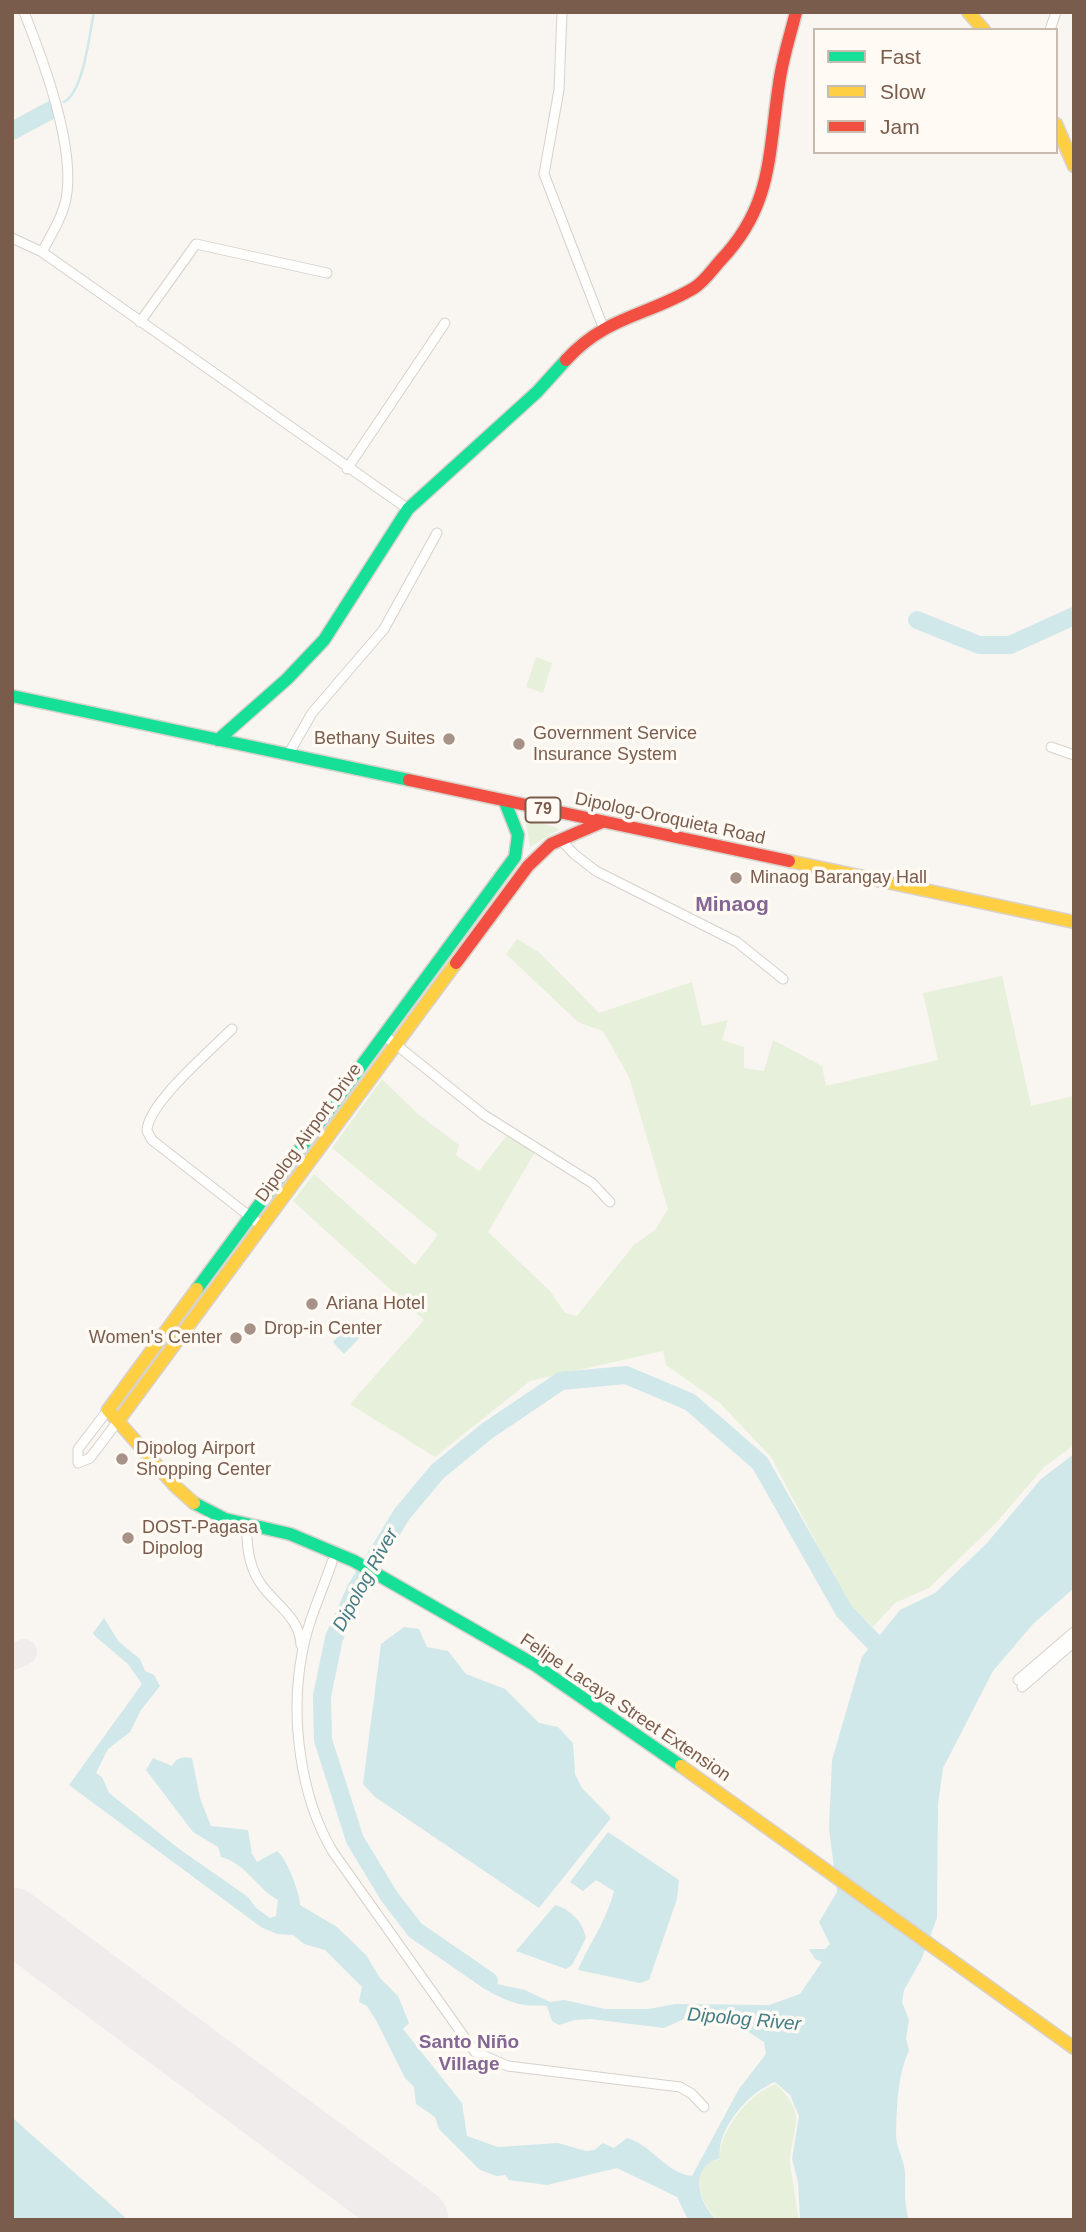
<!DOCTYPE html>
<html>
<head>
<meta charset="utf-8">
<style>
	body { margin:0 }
	#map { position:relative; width:1086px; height:2232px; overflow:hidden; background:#f9f5f0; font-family:Helvetica,sans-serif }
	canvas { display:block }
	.frame { position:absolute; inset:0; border:14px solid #7a5c4d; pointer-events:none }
	.legend { position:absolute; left:813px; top:28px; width:245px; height:126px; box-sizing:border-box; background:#fffaf3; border:2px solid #cabbb1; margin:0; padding:9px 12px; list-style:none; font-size:21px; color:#7a5c4d }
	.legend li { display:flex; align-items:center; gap:14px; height:35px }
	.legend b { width:35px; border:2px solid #cabbb1 }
</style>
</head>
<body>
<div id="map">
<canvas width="1086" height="2232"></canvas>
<div class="frame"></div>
<ul class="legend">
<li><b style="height:9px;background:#16e098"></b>Fast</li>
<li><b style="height:9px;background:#ffcf43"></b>Slow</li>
<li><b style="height:9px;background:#f24e42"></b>Jam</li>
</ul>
</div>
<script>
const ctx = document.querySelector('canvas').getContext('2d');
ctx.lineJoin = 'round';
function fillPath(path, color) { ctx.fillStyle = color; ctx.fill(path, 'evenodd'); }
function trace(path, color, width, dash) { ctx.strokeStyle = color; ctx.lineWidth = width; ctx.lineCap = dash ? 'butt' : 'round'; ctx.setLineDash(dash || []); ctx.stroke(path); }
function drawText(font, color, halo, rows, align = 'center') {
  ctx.font = font + ' Helvetica,sans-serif'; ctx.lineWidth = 7; ctx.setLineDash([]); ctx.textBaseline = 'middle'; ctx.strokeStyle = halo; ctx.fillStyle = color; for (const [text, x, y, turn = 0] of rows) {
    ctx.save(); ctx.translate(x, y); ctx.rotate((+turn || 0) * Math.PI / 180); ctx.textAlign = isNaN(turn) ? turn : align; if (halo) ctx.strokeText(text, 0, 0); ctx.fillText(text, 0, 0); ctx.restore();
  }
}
fillPath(new Path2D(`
	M 536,657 L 552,663 L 543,693 L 526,687 Z
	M 525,818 L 526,818 L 560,829 L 530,847 Z
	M 517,939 L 539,952 L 599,1013 L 692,982 L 702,1026 L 728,1020 L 722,1040 L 744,1047 L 744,1068 L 764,1071 L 773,1040 L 822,1066 L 826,1086 L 938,1060 L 923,993 L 1002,976 L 1031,1106 L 1074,1096 L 1074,1445 L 1044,1467 L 996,1523 L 929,1588 L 895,1603 L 873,1627 L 849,1605 L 771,1457 L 720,1403 L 666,1365 L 663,1351 L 530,1381 L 435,1457 L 350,1404 L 424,1320 L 293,1201 L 314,1174 L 415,1265 L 438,1235 L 332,1148 L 382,1079 L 418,1114 L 459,1145 L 456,1155 L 479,1171 L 508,1134 L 535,1152 L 488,1232 L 550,1291 L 565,1313 L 577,1316 L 634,1245 L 655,1230 L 668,1209 L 629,1077 L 603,1031 L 578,1022 L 506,954 Z
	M 776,2084 C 807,2114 794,2123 790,2159 C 790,2168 797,2207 799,2220 L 718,2220 C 705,2210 689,2175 709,2162 C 713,2160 717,2161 720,2159 C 718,2131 750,2093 776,2084 Z`), '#e7f0db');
fillPath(new Path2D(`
	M 352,1322 L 364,1333 L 344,1354 L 333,1342 Z
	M 1074,1454 L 1074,1588 L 1033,1624 L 993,1671 L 943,1768 L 938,1804 L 937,1918 L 921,1960 L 904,1990 L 902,2002 L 909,2020 L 906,2039 L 909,2050 C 897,2077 897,2105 896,2135 C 896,2147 904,2159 905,2172 C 906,2193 903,2197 909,2220 L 800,2220 L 798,2182 L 792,2159 L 799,2116 L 790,2095 L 775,2082 C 749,2092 716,2129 720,2158 C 716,2160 712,2160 709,2163 C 690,2177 703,2209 717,2220 L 688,2220 L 677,2197 L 617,2168 L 547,2185 L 509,2180 L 505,2175 L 497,2176 L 480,2170 L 439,2129 L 435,2117 L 416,2104 L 414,2087 L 405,2078 L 377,2022 L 367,2006 L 359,2002 L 362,1987 L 325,1950 L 304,1944 L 293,1935 L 277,1934 L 261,1927 L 69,1785 L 142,1684 L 128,1664 L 95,1636 L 93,1633 L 104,1618 L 119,1642 L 140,1659 L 145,1671 L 154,1675 L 160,1686 L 141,1710 L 130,1732 L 108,1749 L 96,1773 L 102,1777 L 109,1793 L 178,1848 L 248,1897 L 256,1908 L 270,1918 L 276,1916 L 278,1900 C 256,1888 247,1864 221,1857 L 218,1847 L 193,1832 L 146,1770 L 153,1758 L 172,1766 C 177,1757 183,1757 192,1758 L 200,1798 L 211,1826 L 248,1830 L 252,1854 L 257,1862 L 277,1851 C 286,1857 300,1893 300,1905 L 337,1927 L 366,1955 L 380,1978 L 398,1996 L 409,2023 L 403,2029 L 462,2103 L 467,2136 L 498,2147 L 558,2143 L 586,2151 L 594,2150 L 603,2143 L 614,2148 L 627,2138 C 652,2145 667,2174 692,2176 L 739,2089 L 766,2054 L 764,2042 L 728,2019 L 684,2019 L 664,2028 L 591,2019 L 574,2020 L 559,2025 L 552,2021 L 547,2006 C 539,2005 533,2006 525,2005 C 508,2003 478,1988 468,1974 L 471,1965 L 490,1975 L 497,1984 L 525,1990 L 550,2002 L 564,2000 L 605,2009 L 649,2009 L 675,2004 L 769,2005 L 800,1994 L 822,1962 L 815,1959 L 809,1949 L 825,1949 L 830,1944 L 819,1922 L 837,1892 L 829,1828 L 832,1760 L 862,1657 L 900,1610 L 935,1593 L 987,1543 L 1041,1479 Z
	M 404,1627 L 419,1629 L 427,1647 L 448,1651 L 466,1674 L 505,1689 L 539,1723 L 558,1727 L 573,1743 L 575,1774 L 582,1788 L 611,1818 L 539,1908 L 375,1797 L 363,1784 L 381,1644 Z
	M 608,1832 L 679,1880 L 677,1899 L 649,1980 L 640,1983 L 578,1970 C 591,1940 605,1924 614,1891 L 596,1880 L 583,1891 L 570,1882 Z
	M 555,1905 C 570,1909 583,1922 586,1938 L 572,1965 L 566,1969 L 516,1951 Z
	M 12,2117 L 24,2128 L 128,2220 L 12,2220 Z`), '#d0e8ea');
trace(new Path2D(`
	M 64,102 C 84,91 89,35 94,12`), '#d0e8ea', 2.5);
trace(new Path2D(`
	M 12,131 L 53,109
	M 917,620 L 979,645 L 1010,645 L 1074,616
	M 489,1981 L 415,1930 L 389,1896 L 355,1840 L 323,1740 L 322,1696 L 334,1638 L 356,1589 L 402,1514 L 437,1472 L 487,1431 L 561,1381 L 626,1375 L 690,1402 L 760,1463 L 844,1611 L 890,1659`), '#d0e8ea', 18);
trace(new Path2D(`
	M 12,1657 L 24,1652`), '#f0ecec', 26);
trace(new Path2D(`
	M 12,1920 L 416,2220`), '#f0ecec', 65);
const street = new Path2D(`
	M 24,12 C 43,60 76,147 66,199 C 62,218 51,235 42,252
	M 562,12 L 559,90 L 544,174 L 603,327
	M 1050,30 L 1056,12
	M 12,238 L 42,252 L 408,509
	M 140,322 L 196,244 L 327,273
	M 347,469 L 445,323
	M 1051,747 L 1074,755
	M 288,755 L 312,713 L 384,629 L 437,533
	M 561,840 L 574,854 L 596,871 L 737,942 L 783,979
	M 232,1029 C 212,1049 147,1104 147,1131 L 152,1140 L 262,1226
	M 384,1035 L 484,1115 L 592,1183 L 610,1202
	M 108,1410 L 78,1449 L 78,1463 L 90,1458 L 118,1421
	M 247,1524 C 246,1546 249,1569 263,1587 C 278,1606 300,1619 301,1645
	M 332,1562 C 322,1592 307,1623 302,1654 C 290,1717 300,1797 333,1852 L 475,2052 L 508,2066 L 680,2087 L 692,2094 L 704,2107
	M 1018,1680 L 1074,1632
	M 1022,1687 L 1074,1642`);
const fast = new Path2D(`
	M 12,696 L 409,780
	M 218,740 L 287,679 L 324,640 L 408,509 L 537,392 L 566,360
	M 197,1289 L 515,857 L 518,835 L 505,802
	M 194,1503 L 225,1519 L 290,1534 L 354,1561 L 535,1665 L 681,1766`);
const slow = new Path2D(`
	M 968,12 L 984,30
	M 1056,124 L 1074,166
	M 789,861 L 1074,922
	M 118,1421 L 456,963
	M 194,1503 L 176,1487 L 108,1410 L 197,1289
	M 681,1766 L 1074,2048`);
const jam = new Path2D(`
	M 566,360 C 606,316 647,316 694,288 C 704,282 712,270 720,261 C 773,206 768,155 779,84 C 782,60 790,36 796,12
	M 409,780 L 789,861
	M 456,963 L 528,866 L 551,844 L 602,822`);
trace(street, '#d7d1cb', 11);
trace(fast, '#d9d2cb', 15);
trace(slow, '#d9d2cb', 15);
trace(jam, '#d9d2cb', 15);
trace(street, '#fefefd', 9);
trace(fast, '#16e098', 12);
trace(slow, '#ffcf43', 12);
trace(jam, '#f24e42', 12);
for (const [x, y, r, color] of [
	[449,739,7,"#a69286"],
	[519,744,7,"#a69286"],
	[736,878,7,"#a69286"],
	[312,1304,7,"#a69286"],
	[250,1329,7,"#a69286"],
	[236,1338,7,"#a69286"],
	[122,1459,7,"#a69286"],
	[128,1538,7,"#a69286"]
]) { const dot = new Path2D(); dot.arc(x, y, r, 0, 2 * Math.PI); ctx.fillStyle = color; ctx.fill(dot); trace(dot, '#fffaf3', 2.5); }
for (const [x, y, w] of [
	[543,810,35]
]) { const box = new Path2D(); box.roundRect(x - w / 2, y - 12.5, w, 25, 5); ctx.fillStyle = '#fffaf3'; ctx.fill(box); trace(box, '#7a5c4d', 2); }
drawText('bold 16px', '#7a5c4d', null, [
	["79",543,810]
]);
drawText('18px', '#7a5c4d', '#fffaf3', [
	["Government Service",533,734],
	["Insurance System",533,755],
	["Bethany Suites",435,739,"right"],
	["Minaog Barangay Hall",750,878],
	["Ariana Hotel",326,1304],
	["Drop-in Center",264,1329],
	["Women's Center",222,1338,"right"],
	["Dipolog Airport",136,1449],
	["Shopping Center",136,1470],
	["DOST-Pagasa",142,1528],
	["Dipolog",142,1549]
], 'left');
drawText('18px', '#7a5c4d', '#fffaf3', [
	["Dipolog-Oroquieta Road",670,819,12],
	["Dipolog Airport Drive",309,1133,-54],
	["Felipe Lacaya Street Extension",625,1708,34]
]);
drawText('italic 19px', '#437c86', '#fffaf3', [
	["Dipolog River",366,1580,-61],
	["Dipolog River",744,2020,5]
]);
drawText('bold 19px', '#846695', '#fffaf3', [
	["Santo Niño",469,2043],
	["Village",469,2065]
]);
drawText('bold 21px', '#846695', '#fffaf3', [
	["Minaog",732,905]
]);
</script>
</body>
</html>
